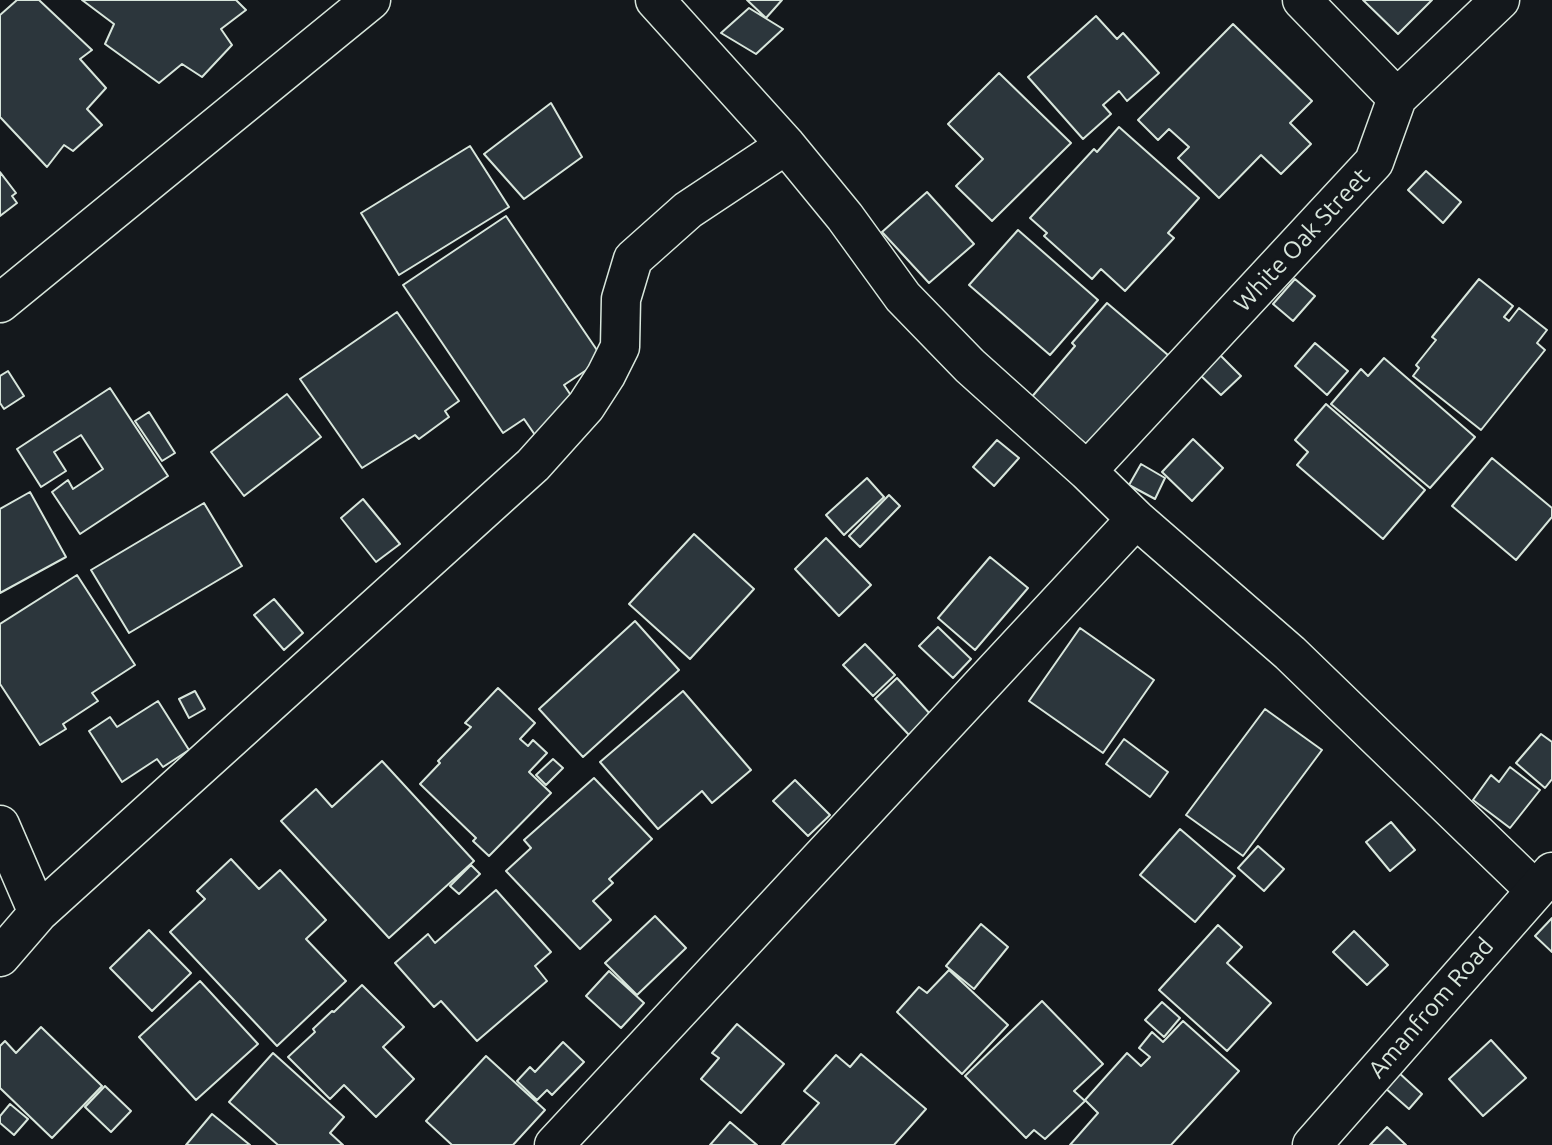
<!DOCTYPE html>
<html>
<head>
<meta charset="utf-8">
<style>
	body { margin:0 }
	canvas { display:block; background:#14181c }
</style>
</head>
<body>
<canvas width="1552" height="1145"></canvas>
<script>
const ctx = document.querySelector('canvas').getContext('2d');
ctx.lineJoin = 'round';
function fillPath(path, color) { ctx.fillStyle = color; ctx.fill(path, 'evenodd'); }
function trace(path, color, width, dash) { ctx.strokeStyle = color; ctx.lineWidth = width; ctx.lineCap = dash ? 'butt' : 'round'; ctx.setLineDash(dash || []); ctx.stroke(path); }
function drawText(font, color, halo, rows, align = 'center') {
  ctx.font = font + ' Ubuntu,sans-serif'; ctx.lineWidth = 5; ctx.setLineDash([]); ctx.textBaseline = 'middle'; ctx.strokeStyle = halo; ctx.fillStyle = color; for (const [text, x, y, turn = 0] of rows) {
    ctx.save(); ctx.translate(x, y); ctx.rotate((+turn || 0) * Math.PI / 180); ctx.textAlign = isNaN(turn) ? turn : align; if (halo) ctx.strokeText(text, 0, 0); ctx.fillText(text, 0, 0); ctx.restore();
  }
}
const building = new Path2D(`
	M 17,0 L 39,0 L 92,50 L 80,59 L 106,88 L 87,109 L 102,125 L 73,151 L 64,145 L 47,167 L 0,117 L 0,15 Z
	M 82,0 L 236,0 L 246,10 L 221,29 L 232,45 L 202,77 L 182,64 L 159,83 L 105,44 L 114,24 Z
	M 747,0 L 782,0 L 766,18 Z
	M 1363,0 L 1432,0 L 1398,34 Z
	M 749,8 L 783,29 L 756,54 L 721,33 Z
	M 1096,16 L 1117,39 L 1123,33 L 1159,73 L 1127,101 L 1119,91 L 1103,105 L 1111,114 L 1083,139 L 1028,77 Z
	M 1233,24 L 1312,101 L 1290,123 L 1311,144 L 1281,174 L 1261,155 L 1219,198 L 1178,158 L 1189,147 L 1169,129 L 1158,140 L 1138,120 Z
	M 999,73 L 1071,143 L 992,221 L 956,186 L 983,159 L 948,124 Z
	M 551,103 L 582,157 L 524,199 L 484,154 Z
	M 1119,127 L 1199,198 L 1168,233 L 1174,238 L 1125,291 L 1101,269 L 1092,279 L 1044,236 L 1047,233 L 1030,218 L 1094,149 L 1097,152 Z
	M 470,146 L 509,207 L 399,275 L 361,213 Z
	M 1426,171 L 1461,202 L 1443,223 L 1408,190 Z
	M 0,172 L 16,193 L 12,196 L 17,203 L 0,216 Z
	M 927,192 L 974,244 L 929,283 L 882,232 Z
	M 506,216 L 603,359 L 564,385 L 578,406 L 535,435 L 524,419 L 503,433 L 403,285 Z
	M 1018,230 L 1098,300 L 1050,355 L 969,285 Z
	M 1295,279 L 1315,296 L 1293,321 L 1273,304 Z
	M 1479,279 L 1513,306 L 1504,317 L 1509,321 L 1519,308 L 1547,330 L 1537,343 L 1545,350 L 1481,430 L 1413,376 L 1419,368 L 1416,365 L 1436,340 L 1432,337 Z
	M 1107,303 L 1175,361 L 1095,454 L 1030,399 L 1075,346 L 1072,343 Z
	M 397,312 L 459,401 L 445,411 L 449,417 L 419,439 L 415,435 L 362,468 L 300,379 Z
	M 1315,343 L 1348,371 L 1327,395 L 1295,366 Z
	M 1219,354 L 1241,376 L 1221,395 L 1198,373 Z
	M 1384,358 L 1475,437 L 1430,488 L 1331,404 L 1361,369 L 1368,376 Z
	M 8,371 L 24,396 L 4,409 L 0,403 L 0,376 Z
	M 110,388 L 168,476 L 80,534 L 52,492 L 68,480 L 73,489 L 103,469 L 81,435 L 54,452 L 66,471 L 41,487 L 17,449 Z
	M 287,394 L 321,437 L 244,496 L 211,452 Z
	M 1326,404 L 1425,490 L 1383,539 L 1297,465 L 1308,452 L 1295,440 Z
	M 149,412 L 175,453 L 162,461 L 135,421 Z
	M 1193,439 L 1223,468 L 1192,501 L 1162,472 Z
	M 997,440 L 1019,458 L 994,486 L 973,467 Z
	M 1492,458 L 1552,508 L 1552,517 L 1516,560 L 1452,506 Z
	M 1141,464 L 1165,478 L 1155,499 L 1129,485 Z
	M 867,478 L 884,497 L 844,535 L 826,515 Z
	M 30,492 L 66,557 L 0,593 L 0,509 Z
	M 889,495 L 900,506 L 860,547 L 849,536 Z
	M 363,499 L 400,544 L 376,562 L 341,518 Z
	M 204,503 L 242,566 L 129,633 L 91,570 Z
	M 694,534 L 754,589 L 690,659 L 629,604 Z
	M 826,538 L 871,585 L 839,616 L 795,569 Z
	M 990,557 L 1028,588 L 975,650 L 938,618 Z
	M 77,575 L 135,665 L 92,693 L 98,701 L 63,724 L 66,729 L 40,745 L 0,684 L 0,624 Z
	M 274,599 L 303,633 L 284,650 L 254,615 Z
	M 635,621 L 679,670 L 583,757 L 539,709 Z
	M 938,627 L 971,659 L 953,678 L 919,646 Z
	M 1080,628 L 1154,680 L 1103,753 L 1029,701 Z
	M 865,644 L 895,675 L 873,696 L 843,665 Z
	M 897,678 L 932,716 L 910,736 L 875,699 Z
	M 498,688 L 535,723 L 520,739 L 528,746 L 533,740 L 547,753 L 529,772 L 551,793 L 489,856 L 473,841 L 476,838 L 420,784 L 440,763 L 438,761 L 471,727 L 465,723 Z
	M 195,691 L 205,709 L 189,718 L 179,699 Z
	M 683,691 L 751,770 L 712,803 L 702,791 L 658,829 L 600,762 Z
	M 158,701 L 189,750 L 163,767 L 157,759 L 122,782 L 89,731 L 110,717 L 117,727 Z
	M 1265,709 L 1322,750 L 1243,856 L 1186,815 Z
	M 1541,734 L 1552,742 L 1552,779 L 1545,788 L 1516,763 Z
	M 1124,739 L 1168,772 L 1150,797 L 1106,764 Z
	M 553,759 L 563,768 L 546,785 L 536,775 Z
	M 382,761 L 474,861 L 389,938 L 281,821 L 316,789 L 332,807 Z
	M 1510,767 L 1540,790 L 1510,828 L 1473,800 L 1491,775 L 1499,782 Z
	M 594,778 L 652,839 L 609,879 L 613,883 L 593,901 L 611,920 L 580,949 L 506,871 L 531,848 L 524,840 Z
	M 795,780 L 830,815 L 808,836 L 773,801 Z
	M 1391,822 L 1415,850 L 1390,871 L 1366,842 Z
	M 1180,829 L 1235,876 L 1195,922 L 1140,875 Z
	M 1258,846 L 1284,869 L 1264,891 L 1238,868 Z
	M 231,859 L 259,889 L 280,870 L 326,920 L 306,939 L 346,981 L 277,1046 L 170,932 L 205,899 L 197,891 Z
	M 471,865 L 480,874 L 459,894 L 450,886 Z
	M 496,890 L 551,952 L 535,966 L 547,981 L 477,1041 L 441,1001 L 434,1007 L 395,963 L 428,934 L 435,943 Z
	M 655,916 L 686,948 L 637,995 L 605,963 Z
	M 1552,918 L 1552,952 L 1535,936 Z
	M 981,924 L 1008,947 L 974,989 L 946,966 Z
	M 1218,925 L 1242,947 L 1227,963 L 1271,1003 L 1227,1051 L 1159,990 Z
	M 149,930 L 191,973 L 152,1011 L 110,968 Z
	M 1354,931 L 1388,965 L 1367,985 L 1333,952 Z
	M 949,970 L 1008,1025 L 962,1074 L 897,1012 L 919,987 L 927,993 Z
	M 609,971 L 644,1003 L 621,1028 L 586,996 Z
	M 200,981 L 258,1044 L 196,1100 L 139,1037 Z
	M 362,985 L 404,1027 L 383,1047 L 414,1079 L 376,1117 L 344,1085 L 330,1099 L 288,1057 L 315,1032 L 313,1029 L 332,1011 L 334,1012 Z
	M 1042,1001 L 1103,1064 L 1074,1091 L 1085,1101 L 1045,1139 L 1034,1130 L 1026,1138 L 965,1076 Z
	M 1162,1002 L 1180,1018 L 1164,1037 L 1145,1020 Z
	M 1183,1021 L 1239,1071 L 1171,1145 L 1070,1145 L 1098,1113 L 1085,1100 L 1127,1053 L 1141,1066 L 1150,1057 L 1139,1048 L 1152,1032 L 1163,1042 Z
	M 737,1024 L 784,1064 L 741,1113 L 701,1079 L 719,1058 L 712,1053 Z
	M 41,1027 L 102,1086 L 52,1138 L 0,1088 L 0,1046 L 5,1041 L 16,1053 Z
	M 1491,1040 L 1526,1078 L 1483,1116 L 1449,1079 Z
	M 563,1042 L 584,1062 L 552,1095 L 547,1090 L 537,1100 L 517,1081 L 530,1067 L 535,1072 Z
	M 273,1053 L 344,1117 L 330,1133 L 343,1145 L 278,1145 L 229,1102 Z
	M 861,1054 L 926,1109 L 894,1145 L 782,1145 L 819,1103 L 804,1091 L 836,1055 L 850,1067 Z
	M 486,1056 L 545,1110 L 513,1145 L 452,1145 L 426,1121 Z
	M 1398,1072 L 1422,1094 L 1409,1109 L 1384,1087 Z
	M 105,1086 L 131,1111 L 111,1132 L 85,1107 Z
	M 10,1104 L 28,1119 L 14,1135 L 0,1123 L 0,1116 Z
	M 212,1114 L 250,1145 L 186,1145 Z
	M 730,1122 L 757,1145 L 710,1145 Z
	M 1387,1127 L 1406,1145 L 1370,1145 Z`);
fillPath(building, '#2c363c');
trace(building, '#d8e6dc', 2);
const street = new Path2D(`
	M 655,0 L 786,145 L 845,217 L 903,297 L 970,366 L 1087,471 L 1136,519 L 1290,653 L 1535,890
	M 1302,0 L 1397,98
	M 0,303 L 371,0
	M 1087,471 L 1374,162 L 1397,98 L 1500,0
	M 0,825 L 38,913
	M 0,957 L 38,913 L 533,465 L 586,406 L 606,375 L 620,347 L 621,299 L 633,259 L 688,210 L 786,145
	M 554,1145 L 1136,519`);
const secondary = new Path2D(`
	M 1312,1145 L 1552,872`);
trace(street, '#d8e6dc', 41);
trace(secondary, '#d8e6dc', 41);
trace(street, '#14181c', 38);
trace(secondary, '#14181c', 38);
drawText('24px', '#d8e6dc', '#14181c', [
	["White Oak Street",1302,240,-47],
	["Amanfrom Road",1431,1008,-49]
]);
</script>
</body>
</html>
